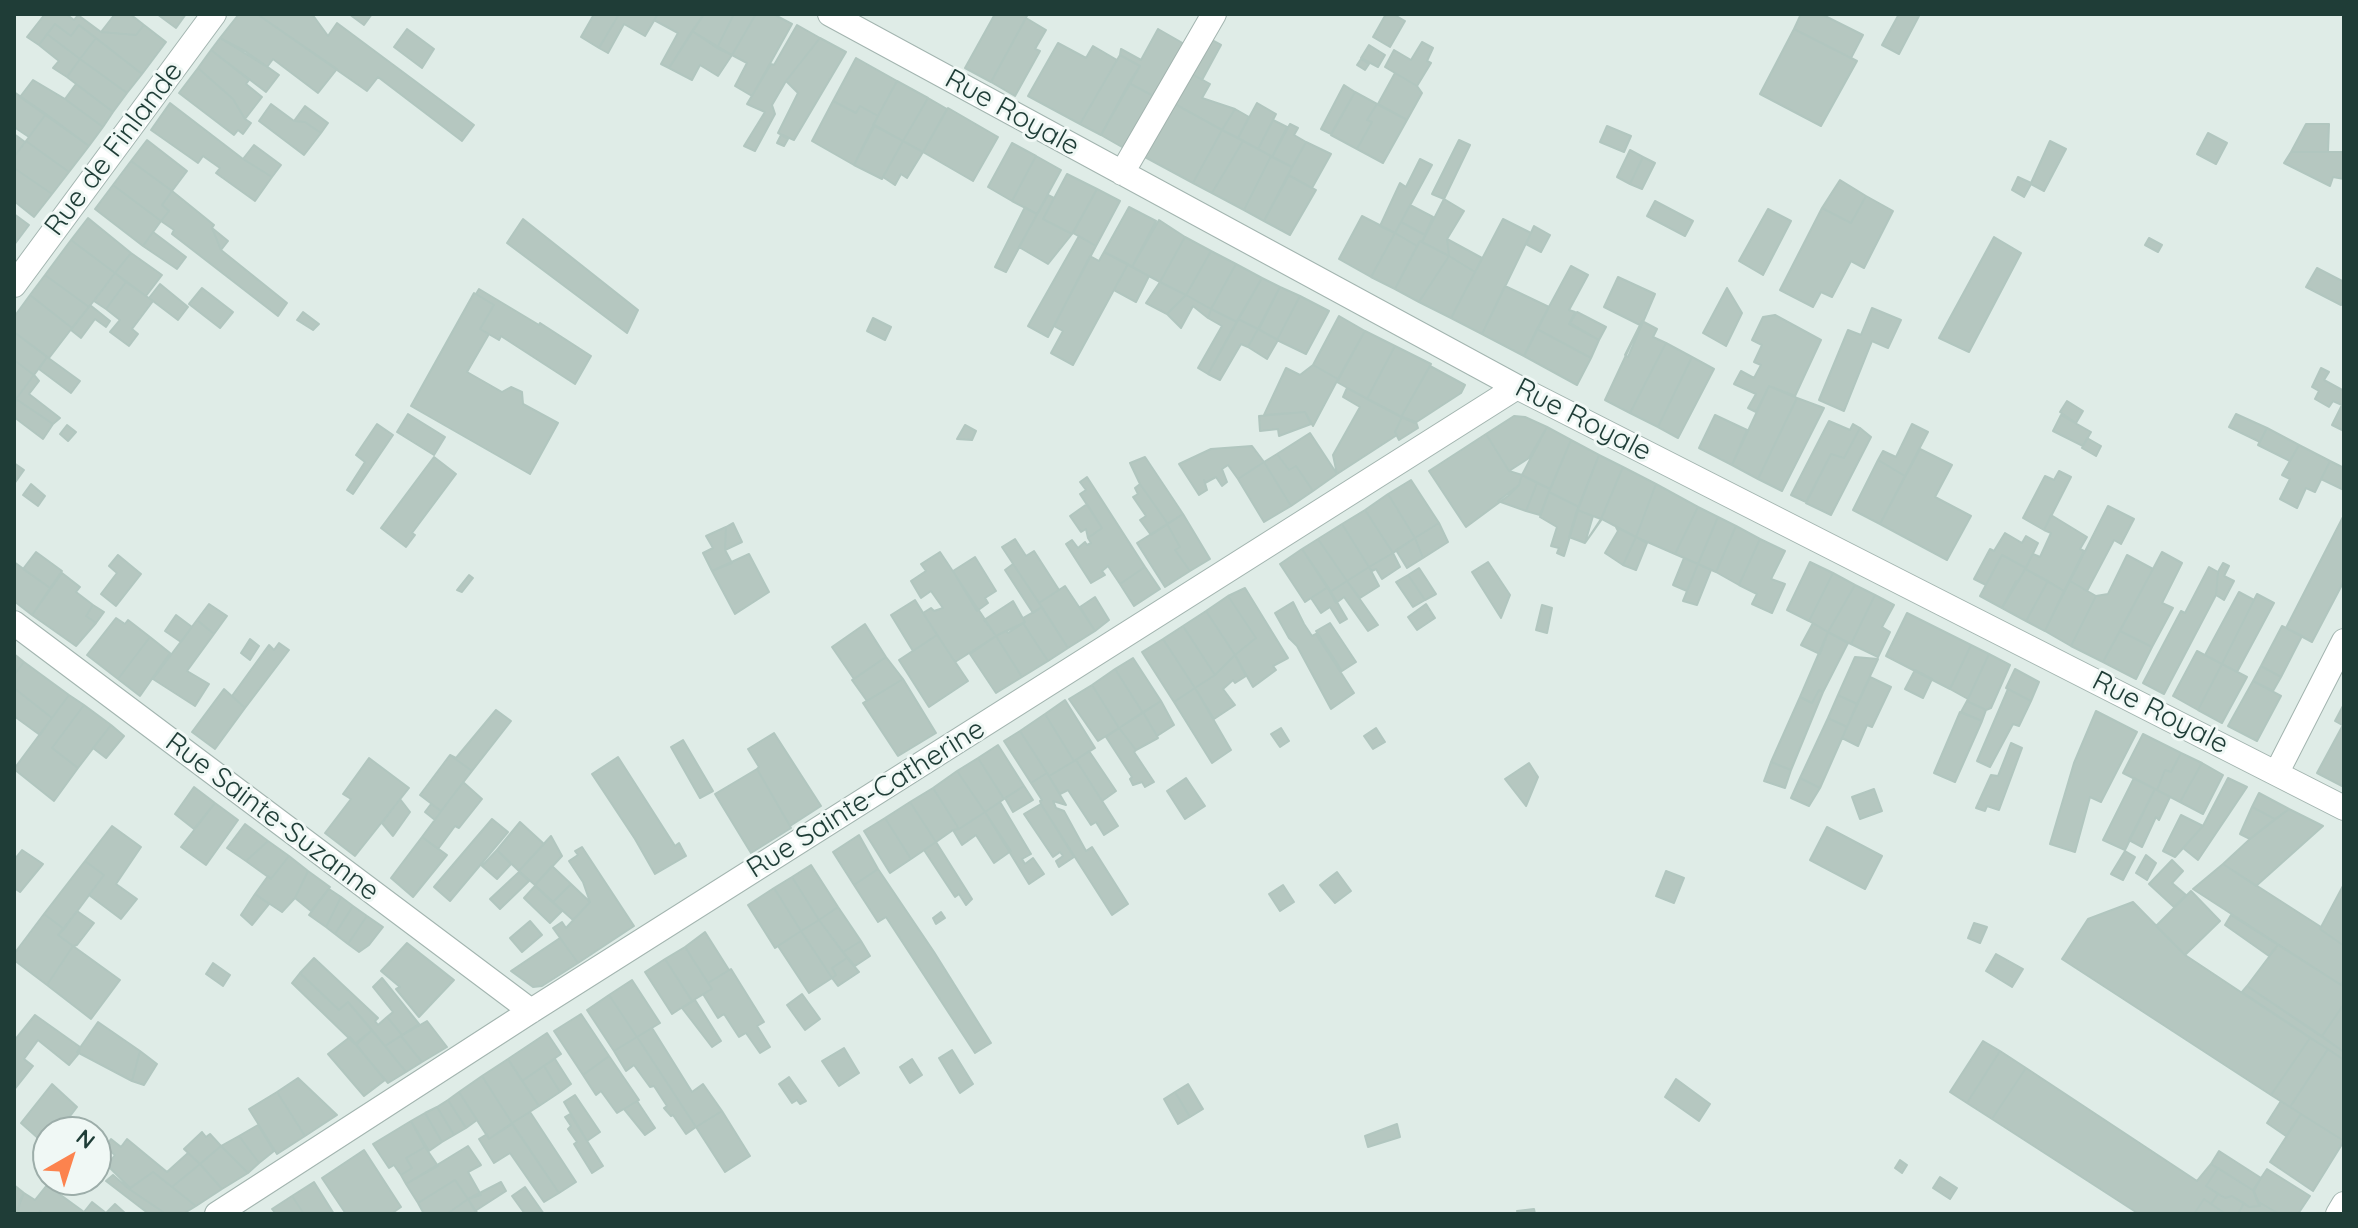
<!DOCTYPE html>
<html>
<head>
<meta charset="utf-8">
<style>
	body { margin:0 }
	#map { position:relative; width:2358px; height:1228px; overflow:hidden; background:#dfece7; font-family:Quicksand,sans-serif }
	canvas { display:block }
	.frame { position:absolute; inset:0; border:16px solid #1f3d37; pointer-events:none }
	.north { position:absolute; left:32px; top:1116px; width:80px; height:80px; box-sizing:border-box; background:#f0f8f5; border:2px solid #9cada9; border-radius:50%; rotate:39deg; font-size:22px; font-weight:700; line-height:32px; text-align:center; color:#1f3d37 }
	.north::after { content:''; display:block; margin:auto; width:28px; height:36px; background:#fc834e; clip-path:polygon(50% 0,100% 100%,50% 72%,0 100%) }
</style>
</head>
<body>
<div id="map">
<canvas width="2358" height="1228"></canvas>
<div class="frame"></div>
<div class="north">N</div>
</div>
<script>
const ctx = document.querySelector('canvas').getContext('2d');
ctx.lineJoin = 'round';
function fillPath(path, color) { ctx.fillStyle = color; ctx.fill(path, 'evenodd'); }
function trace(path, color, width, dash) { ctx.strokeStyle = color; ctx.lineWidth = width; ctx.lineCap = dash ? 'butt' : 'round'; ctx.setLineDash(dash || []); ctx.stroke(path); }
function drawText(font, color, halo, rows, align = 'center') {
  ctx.font = font + ' Quicksand,sans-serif'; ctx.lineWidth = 6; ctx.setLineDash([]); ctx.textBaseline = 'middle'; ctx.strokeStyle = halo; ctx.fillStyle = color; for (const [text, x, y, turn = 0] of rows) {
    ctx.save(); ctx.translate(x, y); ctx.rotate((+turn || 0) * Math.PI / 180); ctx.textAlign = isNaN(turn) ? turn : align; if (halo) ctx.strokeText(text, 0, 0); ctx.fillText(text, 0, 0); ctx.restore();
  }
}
const building = new Path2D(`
	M 45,14 L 66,14 L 74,20 L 78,15 L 101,32 L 136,35 L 144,25 L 166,42 L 142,74 L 79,25 L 71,36 L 55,24 L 39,45 L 27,37 Z
	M 115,14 L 130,14 L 144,25 L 136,35 L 101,32 Z
	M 157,14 L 186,14 L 176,28 Z
	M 239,14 L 257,14 L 337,69 L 318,93 L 273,59 L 267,67 L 220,38 Z
	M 257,14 L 312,14 L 328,36 L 337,23 L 474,125 L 462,141 L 378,77 L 367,91 Z
	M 349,14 L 372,14 L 364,25 Z
	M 590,14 L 619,14 L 599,48 L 581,37 L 593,16 Z
	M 619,14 L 658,14 L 645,36 L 624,24 L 608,53 L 599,48 Z
	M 658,14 L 704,14 L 669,68 L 661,64 L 678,33 L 654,20 Z
	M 704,14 L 734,14 L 717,48 L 692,31 Z
	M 734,14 L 756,14 L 732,55 L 717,48 Z
	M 756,14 L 773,14 L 792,24 L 752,96 L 735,86 L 747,63 L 732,55 Z
	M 995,14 L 1028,14 L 991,82 L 965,68 Z
	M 1386,14 L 1393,14 L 1405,21 L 1390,47 L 1373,37 Z
	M 1801,14 L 1821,14 L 1863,35 L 1851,58 L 1794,29 Z
	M 1899,14 L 1920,14 L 1899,54 L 1882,45 Z
	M 1026,18 L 1046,30 L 1035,49 L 1040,51 L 1015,96 L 991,82 Z
	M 55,24 L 71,36 L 79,25 L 96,38 L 80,59 L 47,34 Z
	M 797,25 L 820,38 L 786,81 L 772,105 L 775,114 L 755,151 L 744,146 L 765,112 L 747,104 L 771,64 L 774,65 Z
	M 407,29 L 434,49 L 422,68 L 394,47 Z
	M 1158,29 L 1186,45 L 1157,98 L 1129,83 L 1140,66 L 1120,55 L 1121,49 L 1141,60 Z
	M 1794,29 L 1857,61 L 1821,126 L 1760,94 Z
	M 692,31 L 732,55 L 718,76 L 700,65 L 692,80 L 669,68 Z
	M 47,34 L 80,59 L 67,77 L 53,68 L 59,61 L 39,45 Z
	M 96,38 L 142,74 L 127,93 L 80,59 Z
	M 220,38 L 245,51 L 279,75 L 266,92 L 211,50 Z
	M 820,38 L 846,52 L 794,140 L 778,133 L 798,93 L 786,81 Z
	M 1210,39 L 1221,45 L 1202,80 L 1192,74 Z
	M 1422,42 L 1433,48 L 1427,61 L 1431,63 L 1417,86 L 1385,67 L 1394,50 L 1411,60 Z
	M 1058,43 L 1086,58 L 1093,46 L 1117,60 L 1080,124 L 1028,96 Z
	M 1369,45 L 1385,55 L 1378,67 L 1361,58 Z
	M 211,50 L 249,80 L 246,84 L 262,97 L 245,119 L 233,99 L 198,68 Z
	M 1120,55 L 1140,66 L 1101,135 L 1080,124 Z
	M 856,58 L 897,81 L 878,116 L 860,106 L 856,113 L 833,101 Z
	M 80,59 L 127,93 L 113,112 L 67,77 Z
	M 1361,59 L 1369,64 L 1365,70 L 1357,65 Z
	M 198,68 L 233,99 L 245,119 L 251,123 L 243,134 L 238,130 L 234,135 L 179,93 Z
	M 1395,73 L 1417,86 L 1422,93 L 1407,120 L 1378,104 Z
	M 1192,74 L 1210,84 L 1202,98 L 1235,109 L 1222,130 L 1175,104 Z
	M 33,80 L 65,99 L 103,127 L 89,146 L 20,97 Z
	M 897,81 L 928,98 L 903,141 L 873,125 Z
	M 1129,83 L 1157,98 L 1129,151 L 1101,135 Z
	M 76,84 L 113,112 L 103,127 L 65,99 Z
	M 1344,85 L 1355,92 L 1331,134 L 1321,129 Z
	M 14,92 L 46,114 L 29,137 L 14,127 Z
	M 1355,92 L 1377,104 L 1367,120 L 1372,122 L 1357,149 L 1331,135 Z
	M 928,98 L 947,109 L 923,152 L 903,141 Z
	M 833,101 L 856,113 L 860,106 L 878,116 L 854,165 L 812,141 Z
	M 170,103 L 243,159 L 272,177 L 255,201 L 216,173 L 220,168 L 203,156 L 198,163 L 151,130 Z
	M 1257,103 L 1276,114 L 1258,149 L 1238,138 Z
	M 271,104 L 294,121 L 305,122 L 321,133 L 304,155 L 259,121 Z
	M 1175,104 L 1222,130 L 1193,183 L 1143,156 Z
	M 1377,104 L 1407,120 L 1383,163 L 1357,149 L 1372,122 L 1367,120 Z
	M 305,106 L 328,123 L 321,133 L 305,122 L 294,121 Z
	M 948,108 L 998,137 L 973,181 L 923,152 Z
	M 1235,109 L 1249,117 L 1238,138 L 1222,130 Z
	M 46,114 L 89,146 L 69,172 L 26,141 Z
	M 1273,120 L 1287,127 L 1272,157 L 1258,149 Z
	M 1290,124 L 1298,128 L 1294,135 L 1306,142 L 1292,167 L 1272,157 Z
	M 2306,124 L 2329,124 L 2328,152 L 2291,152 Z
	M 875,125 L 903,141 L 882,179 L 854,165 Z
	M 1607,126 L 1631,136 L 1624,152 L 1600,142 Z
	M 1222,130 L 1243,141 L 1212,193 L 1193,183 Z
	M 2208,133 L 2227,143 L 2216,164 L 2197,154 Z
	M 14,134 L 25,142 L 14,157 Z
	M 781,135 L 788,139 L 784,146 L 777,143 Z
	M 147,140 L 187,171 L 172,191 L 131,161 Z
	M 1459,140 L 1470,145 L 1444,199 L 1432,194 Z
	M 26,141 L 69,172 L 52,194 L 14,168 L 14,157 Z
	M 903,141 L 923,152 L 907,178 L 901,174 L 895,185 L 883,177 Z
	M 1243,141 L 1271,156 L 1244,210 L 1212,193 Z
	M 2050,141 L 2066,149 L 2044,191 L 2031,184 L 2024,197 L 2012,190 L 2018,177 L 2031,183 Z
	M 1306,142 L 1331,154 L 1312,188 L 1288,175 Z
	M 1012,143 L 1036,156 L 1012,201 L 988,187 Z
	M 254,145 L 281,165 L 272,177 L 243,159 Z
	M 1630,150 L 1643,157 L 1630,184 L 1617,177 Z
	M 2291,152 L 2344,152 L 2344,179 L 2333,177 L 2330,186 L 2284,163 Z
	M 1036,156 L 1061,170 L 1037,214 L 1012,201 Z
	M 1271,156 L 1292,167 L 1264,221 L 1244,210 Z
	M 1643,157 L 1655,163 L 1642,189 L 1630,184 Z
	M 1420,159 L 1432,165 L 1395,233 L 1380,226 L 1400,183 L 1406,187 Z
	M 131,161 L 172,191 L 162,205 L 169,211 L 161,221 L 113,185 Z
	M 14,168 L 52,194 L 34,217 L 14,201 Z
	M 1067,174 L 1097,189 L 1072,234 L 1043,219 Z
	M 1289,175 L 1316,190 L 1290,235 L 1264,221 Z
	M 1840,180 L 1866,196 L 1851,223 L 1822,208 Z
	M 113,185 L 161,221 L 143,246 L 95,209 Z
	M 1097,189 L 1120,201 L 1096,246 L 1073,233 Z
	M 172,191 L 214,225 L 212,228 L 221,250 L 287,303 L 278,316 L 172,234 L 174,230 L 161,221 L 169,211 L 162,205 Z
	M 1048,195 L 1054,198 L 1043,219 L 1072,234 L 1048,264 L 1019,247 Z
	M 1866,196 L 1893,211 L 1864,268 L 1851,261 L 1832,297 L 1821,292 L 1813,307 L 1780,290 L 1822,208 L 1851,223 Z
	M 1444,199 L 1464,211 L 1447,239 L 1449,256 L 1422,242 Z
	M 1655,201 L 1693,221 L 1685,236 L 1647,216 Z
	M 1410,205 L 1433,217 L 1425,235 L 1401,222 Z
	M 1025,207 L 1037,214 L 1006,272 L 995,267 Z
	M 1129,207 L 1156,221 L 1132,267 L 1104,252 Z
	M 1768,209 L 1791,221 L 1763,275 L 1739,261 Z
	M 14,214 L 29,225 L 14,245 Z
	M 1362,216 L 1395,233 L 1371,277 L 1339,259 Z
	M 88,218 L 131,253 L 115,273 L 71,240 Z
	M 523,219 L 638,310 L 627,333 L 507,243 Z
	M 1503,219 L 1531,233 L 1482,334 L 1451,318 Z
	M 1159,220 L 1185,237 L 1160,282 L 1132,267 Z
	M 1401,222 L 1425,235 L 1422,242 L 1420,241 L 1417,246 L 1395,233 Z
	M 1534,226 L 1550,235 L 1541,252 L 1526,244 Z
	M 212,228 L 228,241 L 221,250 Z
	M 153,232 L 186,257 L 177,269 L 143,246 Z
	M 1395,233 L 1417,246 L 1395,289 L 1371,277 Z
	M 1079,236 L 1096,246 L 1048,337 L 1028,326 Z
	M 1185,237 L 1211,251 L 1186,295 L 1160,282 Z
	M 1994,237 L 2021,253 L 1969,352 L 1939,338 Z
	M 2149,238 L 2162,245 L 2158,252 L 2145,245 Z
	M 1447,239 L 1482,258 L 1475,272 L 1449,256 Z
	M 71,240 L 115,273 L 89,307 L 45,275 Z
	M 1420,241 L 1449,256 L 1419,302 L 1395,289 Z
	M 1211,251 L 1236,264 L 1211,309 L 1186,295 Z
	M 1104,252 L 1128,264 L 1073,365 L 1051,353 L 1063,331 L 1054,326 L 1090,256 L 1099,261 Z
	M 131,253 L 162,275 L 146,296 L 115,273 Z
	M 1449,256 L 1475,272 L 1451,318 L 1419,302 Z
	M 1128,264 L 1149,276 L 1136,302 L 1114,290 Z
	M 1236,264 L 1262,278 L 1237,322 L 1211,309 Z
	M 1571,266 L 1588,275 L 1569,310 L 1575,312 L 1569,324 L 1599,340 L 1591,358 L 1537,329 Z
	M 2317,268 L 2344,282 L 2344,299 L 2341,305 L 2306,287 Z
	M 115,273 L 126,282 L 106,309 L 94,301 Z
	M 45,275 L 89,307 L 72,328 L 30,295 Z
	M 1618,277 L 1655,294 L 1628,357 L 1625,355 L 1640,325 L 1604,307 Z
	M 1262,278 L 1280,287 L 1258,329 L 1238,319 Z
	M 126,282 L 153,301 L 132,329 L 138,334 L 129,346 L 110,332 L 120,320 L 106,309 Z
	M 1160,282 L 1186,295 L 1167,314 L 1146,303 Z
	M 160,284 L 188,307 L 178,320 L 149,298 Z
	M 1505,286 L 1549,307 L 1524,356 L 1482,334 Z
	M 1280,287 L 1300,296 L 1277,340 L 1259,329 Z
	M 202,288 L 233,312 L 220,328 L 189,304 Z
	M 1727,288 L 1742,313 L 1726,346 L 1703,333 Z
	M 479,289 L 539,325 L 540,323 L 591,356 L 575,384 L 501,336 L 499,340 L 480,329 L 494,305 L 476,294 Z
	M 474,293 L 494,305 L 480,329 L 489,334 L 467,372 L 502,392 L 511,387 L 522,392 L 523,404 L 558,423 L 530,474 L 411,406 Z
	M 30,295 L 72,328 L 49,358 L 14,332 L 14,317 Z
	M 1186,295 L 1211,309 L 1208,318 L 1193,306 L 1181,328 L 1167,314 Z
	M 1300,296 L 1329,311 L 1306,354 L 1277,340 Z
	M 90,305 L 110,321 L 106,327 L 95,319 L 81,338 L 71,330 Z
	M 1872,308 L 1901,320 L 1888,348 L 1872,341 L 1844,411 L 1819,400 L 1848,330 L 1861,335 Z
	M 1211,309 L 1237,322 L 1208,374 L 1198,368 L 1222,326 L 1208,318 Z
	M 303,312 L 319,324 L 313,330 L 297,320 Z
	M 1577,312 L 1606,327 L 1599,340 L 1570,323 Z
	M 1775,315 L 1821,340 L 1795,396 L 1769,386 L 1756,412 L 1748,408 L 1756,394 L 1734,384 L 1741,371 L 1754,378 L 1761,365 L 1754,362 L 1762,345 L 1752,340 L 1763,317 Z
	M 1339,316 L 1365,331 L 1338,379 L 1313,365 Z
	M 873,318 L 891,327 L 885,340 L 867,331 Z
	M 1238,319 L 1258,329 L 1248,347 L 1241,344 L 1220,380 L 1208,374 Z
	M 1642,321 L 1657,329 L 1653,337 L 1666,343 L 1630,413 L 1605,400 Z
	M 1258,329 L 1278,340 L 1267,359 L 1248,347 Z
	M 1537,329 L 1591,358 L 1577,385 L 1524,356 Z
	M 1365,331 L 1395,346 L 1367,399 L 1337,382 Z
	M 14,332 L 47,357 L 34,375 L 14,360 Z
	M 1666,343 L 1692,357 L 1658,427 L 1630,413 Z
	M 1395,346 L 1431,364 L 1401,417 L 1367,399 Z
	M 47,357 L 80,381 L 71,393 L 39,369 Z
	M 1692,357 L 1714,369 L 1678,438 L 1658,427 Z
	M 14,360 L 34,375 L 16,399 L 14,397 Z
	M 1313,365 L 1338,379 L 1313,426 L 1305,412 L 1264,415 L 1286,368 L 1300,375 Z
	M 1430,366 L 1465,385 L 1461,393 L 1415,423 L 1401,417 Z
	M 2321,368 L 2329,372 L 2324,380 L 2344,391 L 2344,431 L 2332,425 L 2342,405 L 2333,401 L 2329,407 L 2315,399 L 2319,391 L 2312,387 Z
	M 34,375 L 39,381 L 29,394 L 60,418 L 53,424 L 16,399 Z
	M 1769,386 L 1797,398 L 1758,479 L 1732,465 Z
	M 1347,388 L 1402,417 L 1395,432 L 1397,435 L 1337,474 L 1333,455 L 1360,407 L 1343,397 Z
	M 1797,398 L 1824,408 L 1782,491 L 1758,479 Z
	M 16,399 L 53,424 L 43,439 L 14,417 Z
	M 2067,401 L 2083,411 L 2076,423 L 2060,412 Z
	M 1305,412 L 1311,424 L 1279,436 L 1278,429 L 1260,431 L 1259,416 Z
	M 408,414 L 445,437 L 434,455 L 397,432 Z
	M 2236,414 L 2267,428 L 2260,442 L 2229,427 Z
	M 1715,415 L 1747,430 L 1732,465 L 1699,448 Z
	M 2061,415 L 2091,432 L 2083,446 L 2053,431 Z
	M 1514,416 L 1525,417 L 1547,427 L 1529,458 L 1509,471 L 1486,434 Z
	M 1402,417 L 1416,422 L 1418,428 L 1399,440 L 1395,432 Z
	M 1829,421 L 1850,430 L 1853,424 L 1860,428 L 1844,458 L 1831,454 L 1806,502 L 1791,495 Z
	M 377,424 L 393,435 L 353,494 L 347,490 L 365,462 L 356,455 Z
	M 1912,424 L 1928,432 L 1905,476 L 1878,460 L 1883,451 L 1896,457 Z
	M 67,425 L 76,432 L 68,441 L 60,434 Z
	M 965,425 L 976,431 L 972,440 L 957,439 Z
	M 1547,427 L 1571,440 L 1550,489 L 1522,475 Z
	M 1860,428 L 1871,437 L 1831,515 L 1806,503 L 1831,454 L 1844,458 Z
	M 2267,428 L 2299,445 L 2290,461 L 2258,445 Z
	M 1310,433 L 1337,474 L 1313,491 L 1296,466 L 1289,470 L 1277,454 Z
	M 1486,434 L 1509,471 L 1522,475 L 1519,485 L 1508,496 L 1466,527 L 1429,471 Z
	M 2087,438 L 2101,446 L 2096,456 L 2082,448 Z
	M 1571,440 L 1599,455 L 1579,507 L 1549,492 Z
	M 2299,445 L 2330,461 L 2315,492 L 2306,488 L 2297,508 L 2280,499 L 2290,479 L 2282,475 Z
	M 1252,446 L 1264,462 L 1238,479 L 1228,465 L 1222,469 L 1227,482 L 1222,486 L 1216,477 L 1205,483 L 1204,480 L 1207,490 L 1199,495 L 1179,464 L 1211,449 Z
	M 1920,449 L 1952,465 L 1935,497 L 1971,516 L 1947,560 L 1880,524 Z
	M 1277,454 L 1289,470 L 1296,466 L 1313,491 L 1291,506 L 1264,462 Z
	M 1599,455 L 1623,467 L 1601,519 L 1577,510 Z
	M 434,457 L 456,474 L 412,533 L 415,535 L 406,547 L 381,528 Z
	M 1145,457 L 1183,514 L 1168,524 L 1140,484 L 1130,463 Z
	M 1878,460 L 1905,476 L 1880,524 L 1853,510 Z
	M 2330,461 L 2344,468 L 2344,490 L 2321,479 Z
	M 1264,462 L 1291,506 L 1264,522 L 1238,479 Z
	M 14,463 L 24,470 L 14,484 Z
	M 1623,467 L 1656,484 L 1636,537 L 1602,519 L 1585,543 L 1601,519 Z
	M 2059,471 L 2071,477 L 2044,530 L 2023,518 L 2045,476 L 2054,480 Z
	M 1522,475 L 1537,483 L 1526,511 L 1498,501 L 1519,485 Z
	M 1087,477 L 1145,567 L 1120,584 L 1108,566 L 1102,571 L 1105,575 L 1091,583 L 1066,544 L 1072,540 L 1078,548 L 1085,542 L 1087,545 L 1091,543 L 1088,538 L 1102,528 L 1080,494 L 1086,490 L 1080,482 Z
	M 1411,480 L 1439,523 L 1415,538 L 1388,494 Z
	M 1537,483 L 1550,489 L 1540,515 L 1526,511 Z
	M 31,484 L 45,496 L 38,506 L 23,495 Z
	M 1140,484 L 1168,524 L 1151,535 L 1140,520 L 1146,516 L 1133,497 L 1138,494 L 1135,488 Z
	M 1656,484 L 1698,507 L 1675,554 L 1636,537 Z
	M 1549,492 L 1579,507 L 1564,556 L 1557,553 L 1559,548 L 1551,546 L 1557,527 L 1540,517 Z
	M 1388,494 L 1415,538 L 1393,553 L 1365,510 Z
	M 1087,504 L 1102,528 L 1088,538 L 1086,529 L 1081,532 L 1070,516 Z
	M 2108,506 L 2134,519 L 2121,544 L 2114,540 L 2087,591 L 2070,581 Z
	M 1698,507 L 1718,517 L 1698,564 L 1675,554 Z
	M 1365,510 L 1393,553 L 1369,567 L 1342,524 Z
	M 1577,510 L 1593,516 L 1585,543 L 1569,537 Z
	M 1183,514 L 1210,559 L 1190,571 L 1175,550 L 1180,547 L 1167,524 Z
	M 2051,515 L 2087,537 L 2080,549 L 2084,551 L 2064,591 L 2025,569 L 2033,554 L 2040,557 L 2051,533 L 2044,530 Z
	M 2344,515 L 2344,581 L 2312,642 L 2286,628 Z
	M 1718,517 L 1736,526 L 1716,572 L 1698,564 Z
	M 733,523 L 742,542 L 725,550 L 726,527 Z
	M 1439,523 L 1448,542 L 1423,558 L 1415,538 Z
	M 1167,524 L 1180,547 L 1175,550 L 1190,571 L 1165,587 L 1137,543 Z
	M 1342,524 L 1369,567 L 1347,581 L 1318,539 Z
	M 1736,526 L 1760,539 L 1739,585 L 1716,572 Z
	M 726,527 L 725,550 L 732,563 L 712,571 L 703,553 L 713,548 L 706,536 Z
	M 1616,527 L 1636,537 L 1623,565 L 1605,553 L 1618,531 Z
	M 2005,533 L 2022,543 L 2026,536 L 2038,543 L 2026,568 L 2002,555 L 1986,585 L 1974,579 L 1990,549 L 1994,551 Z
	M 1636,537 L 1647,543 L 1636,570 L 1623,565 Z
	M 1415,538 L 1423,558 L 1407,568 L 1396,550 Z
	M 1015,539 L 1026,556 L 1034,551 L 1059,590 L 1039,603 L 1002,547 Z
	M 1318,539 L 1347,581 L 1330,592 L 1302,549 Z
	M 1760,539 L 1785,551 L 1771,579 L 1785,584 L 1772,613 L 1752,604 L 1757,594 L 1739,585 Z
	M 1302,549 L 1328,587 L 1305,602 L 1280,564 Z
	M 36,552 L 62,571 L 50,588 L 23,569 Z
	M 940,552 L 996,636 L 955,662 L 923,613 L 931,608 L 934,611 L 943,608 L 931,591 L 921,598 L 911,581 L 926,571 L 921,564 Z
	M 2162,552 L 2182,563 L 2162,603 L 2173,608 L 2152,647 L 2120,631 Z
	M 1393,553 L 1400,567 L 1382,579 L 1376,569 L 1372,571 L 1369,567 Z
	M 749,554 L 769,592 L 735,614 L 712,571 Z
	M 118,555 L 141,574 L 116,606 L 101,594 L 117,573 L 109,566 Z
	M 2002,555 L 2026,568 L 2002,608 L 1980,596 Z
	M 2127,555 L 2153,569 L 2103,662 L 2071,646 L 2096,596 L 2108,594 Z
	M 975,557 L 996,591 L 985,598 L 988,603 L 977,611 L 953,571 Z
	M 1684,558 L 1698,564 L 1687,591 L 1673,585 Z
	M 14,562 L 50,588 L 32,615 L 14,601 Z
	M 1488,562 L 1510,595 L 1501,618 L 1472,572 Z
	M 1810,562 L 1833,573 L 1809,621 L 1787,610 Z
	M 2223,563 L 2229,566 L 2224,576 L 2234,581 L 2224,600 L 2216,595 L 2218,572 Z
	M 1013,564 L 1042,607 L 1033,613 L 1005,570 Z
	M 1698,564 L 1711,570 L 1697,605 L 1683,601 Z
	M 1145,567 L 1160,589 L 1134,606 L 1120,584 Z
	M 1369,567 L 1379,586 L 1360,598 L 1347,581 Z
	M 2209,567 L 2218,572 L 2216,595 L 2164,694 L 2143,683 L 2181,611 L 2185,613 Z
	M 1419,568 L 1436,594 L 1425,600 L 1408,575 Z
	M 2025,569 L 2048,581 L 2026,621 L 2002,608 L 2016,581 L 2018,582 Z
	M 62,573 L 80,587 L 76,592 L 93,605 L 86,616 L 96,623 L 76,646 L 32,615 Z
	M 1833,573 L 1855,585 L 1828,632 L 1809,621 Z
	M 469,575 L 473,578 L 462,592 L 457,590 Z
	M 1408,575 L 1425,600 L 1413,607 L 1396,582 Z
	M 1347,581 L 1378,625 L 1368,631 L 1344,597 L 1336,603 L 1330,592 Z
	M 2048,581 L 2064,591 L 2045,631 L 2026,621 Z
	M 2070,581 L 2096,596 L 2071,646 L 2045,631 Z
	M 1855,585 L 1875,595 L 1851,644 L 1828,632 Z
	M 1065,586 L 1095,631 L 1068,648 L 1039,603 Z
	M 1328,587 L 1347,619 L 1340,623 L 1330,607 L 1321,613 L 1311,598 Z
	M 1245,588 L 1288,658 L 1273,666 L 1276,670 L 1253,687 L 1235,655 L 1256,638 L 1228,596 Z
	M 2239,592 L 2254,600 L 2222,664 L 2205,655 Z
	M 2257,594 L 2274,603 L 2237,672 L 2222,664 Z
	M 1875,595 L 1894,605 L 1882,627 L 1890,632 L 1878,657 L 1851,644 Z
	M 1228,596 L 1256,638 L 1235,655 L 1206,611 Z
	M 1095,597 L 1109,620 L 1095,631 L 1080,607 Z
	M 915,600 L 937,635 L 913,651 L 891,615 Z
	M 1013,601 L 1025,622 L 1008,633 L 1006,631 L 996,636 L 984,620 Z
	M 1293,602 L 1304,624 L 1312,636 L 1316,634 L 1354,693 L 1331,709 L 1297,646 L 1289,638 L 1275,613 Z
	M 209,604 L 227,616 L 214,634 L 197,620 Z
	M 1426,604 L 1435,618 L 1417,630 L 1408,617 Z
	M 93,605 L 104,612 L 96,623 L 86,616 Z
	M 1542,605 L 1552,608 L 1547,633 L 1536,630 Z
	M 1042,607 L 1068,648 L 1048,661 L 1023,623 L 1025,622 L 1023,618 Z
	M 1206,611 L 1235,655 L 1215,675 L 1183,626 Z
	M 1907,613 L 1971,645 L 1950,689 L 1886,656 Z
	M 176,615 L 192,627 L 181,642 L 165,631 Z
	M 116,618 L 125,624 L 128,620 L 150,637 L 118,679 L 87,655 Z
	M 197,620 L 214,634 L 187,671 L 209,684 L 195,706 L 153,679 Z
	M 1023,623 L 1048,661 L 1022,677 L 996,636 Z
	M 1330,623 L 1356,662 L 1342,671 L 1316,631 Z
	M 1813,623 L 1828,632 L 1820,654 L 1801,645 Z
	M 865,624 L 886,657 L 854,679 L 832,647 Z
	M 1183,626 L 1215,675 L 1195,688 L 1163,639 Z
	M 2282,626 L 2302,636 L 2281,677 L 2261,666 Z
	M 2120,631 L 2152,647 L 2136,679 L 2103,662 Z
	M 1828,632 L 1848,643 L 1823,692 L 1819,690 L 1812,703 L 1800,697 Z
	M 937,635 L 968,681 L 929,707 L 899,660 Z
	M 996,636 L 1022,677 L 996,693 L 970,654 Z
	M 150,637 L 170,653 L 140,696 L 118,679 Z
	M 250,639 L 259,646 L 250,660 L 241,653 Z
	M 1163,639 L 1195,688 L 1174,702 L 1142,652 Z
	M 279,643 L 289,650 L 245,708 L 232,696 L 269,645 L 274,650 Z
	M 1971,645 L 1989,654 L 1968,699 L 1950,689 Z
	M 2197,651 L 2222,664 L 2198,710 L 2173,696 Z
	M 14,654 L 24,662 L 14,675 Z
	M 1989,654 L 2010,665 L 1991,708 L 1986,710 L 1967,701 Z
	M 1235,655 L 1246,676 L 1235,683 L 1233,680 L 1223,689 L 1235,705 L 1214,719 L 1195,688 L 1215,675 Z
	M 886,657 L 903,679 L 867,701 L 852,680 Z
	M 1855,657 L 1878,659 L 1857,704 L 1838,695 Z
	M 1133,658 L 1161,701 L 1143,713 L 1115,669 Z
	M 24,662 L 69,695 L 52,718 L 14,688 L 14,675 Z
	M 2222,664 L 2247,677 L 2222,723 L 2198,710 Z
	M 2261,666 L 2281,677 L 2273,691 L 2253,681 Z
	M 1115,669 L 1143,713 L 1119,728 L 1092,685 Z
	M 2015,669 L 2039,682 L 2031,701 L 2006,688 Z
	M 1915,670 L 1932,679 L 1923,698 L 1905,689 Z
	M 1870,677 L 1891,687 L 1872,727 L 1867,725 L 1858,746 L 1842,738 Z
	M 903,679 L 936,733 L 898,756 L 863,703 Z
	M 2253,681 L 2281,696 L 2257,741 L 2228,726 Z
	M 1092,685 L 1119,728 L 1098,741 L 1069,699 Z
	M 14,688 L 52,718 L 40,735 L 14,716 Z
	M 1195,688 L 1231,750 L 1212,763 L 1174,702 Z
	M 224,689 L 245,708 L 215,749 L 192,732 Z
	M 2008,689 L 2031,701 L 2019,726 L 2013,724 L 1990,767 L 1977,761 Z
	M 1819,690 L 1823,692 L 1791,770 L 1771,762 L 1800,697 L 1812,703 Z
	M 69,695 L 84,705 L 52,748 L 78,768 L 54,801 L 14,769 Z
	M 1838,695 L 1857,704 L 1847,727 L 1828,718 Z
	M 1065,700 L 1095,748 L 1074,761 L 1045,714 Z
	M 1161,701 L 1174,725 L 1157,736 L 1143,712 Z
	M 1967,701 L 1986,710 L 1982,721 L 1961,712 Z
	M 2344,704 L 2344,726 L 2335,721 Z
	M 84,705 L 111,725 L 78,768 L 52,748 Z
	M 496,710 L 511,721 L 472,771 L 450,755 L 456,758 Z
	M 2096,711 L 2137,732 L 2101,802 L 2090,797 L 2075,852 L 2050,844 L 2074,763 Z
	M 1143,712 L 1158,738 L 1136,750 L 1119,728 Z
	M 1960,712 L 1982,721 L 1955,782 L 1934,773 Z
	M 1045,714 L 1074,761 L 1049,776 L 1020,731 Z
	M 1828,718 L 1847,727 L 1820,788 L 1800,778 Z
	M 111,725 L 124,736 L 106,758 L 93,748 Z
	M 2343,725 L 2344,726 L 2344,787 L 2317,773 Z
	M 1119,728 L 1136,750 L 1134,752 L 1154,782 L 1145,787 L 1142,782 L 1133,785 L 1130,779 L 1132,777 L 1106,737 Z
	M 1281,728 L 1289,741 L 1280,747 L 1271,734 Z
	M 1376,728 L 1385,742 L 1373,749 L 1364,736 Z
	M 1020,731 L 1047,773 L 1031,783 L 1004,741 Z
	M 774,733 L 821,806 L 790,826 L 757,769 L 759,767 L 748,749 Z
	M 2143,734 L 2181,753 L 2171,772 L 2165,770 L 2157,790 L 2123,773 Z
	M 683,740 L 713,791 L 700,798 L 671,747 Z
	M 2011,743 L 2022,748 L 1999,810 L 1987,806 L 1985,811 L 1976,808 L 1991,775 L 1998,776 Z
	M 998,745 L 1024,786 L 1004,799 L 978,758 Z
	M 1089,751 L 1116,791 L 1102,801 L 1076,760 Z
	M 2181,753 L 2202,763 L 2180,802 L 2157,790 L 2165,770 L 2171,772 Z
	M 450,755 L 472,771 L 441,811 L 420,795 Z
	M 618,757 L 675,846 L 679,843 L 686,856 L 655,874 L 635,839 L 592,774 Z
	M 369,758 L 409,788 L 355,856 L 325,833 L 351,799 L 343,794 Z
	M 978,758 L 1004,799 L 985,812 L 957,771 Z
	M 1076,760 L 1118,826 L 1104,835 L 1096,822 L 1091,825 L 1068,790 L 1060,794 L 1049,776 Z
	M 1771,762 L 1791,770 L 1785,788 L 1764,781 Z
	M 1529,763 L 1538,777 L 1526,806 L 1505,779 Z
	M 2202,763 L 2223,775 L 2203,814 L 2180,802 Z
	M 757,769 L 791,828 L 751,853 L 715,794 Z
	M 957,771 L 985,812 L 959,829 L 933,788 Z
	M 1047,773 L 1066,805 L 1053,801 L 1056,808 L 1064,811 L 1086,851 L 1092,847 L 1128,904 L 1112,915 L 1041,804 L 1040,801 L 1042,800 L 1031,783 Z
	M 1186,778 L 1205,806 L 1185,819 L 1167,791 Z
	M 1800,778 L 1820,788 L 1809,806 L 1791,798 Z
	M 2134,778 L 2155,789 L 2125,850 L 2103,840 Z
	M 2228,778 L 2247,787 L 2198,860 L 2183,848 L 2203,826 Z
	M 463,782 L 482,799 L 459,828 L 455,826 L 438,849 L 422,837 Z
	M 1024,786 L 1033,800 L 1013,812 L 1005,798 Z
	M 194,787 L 215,803 L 194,829 L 175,814 Z
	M 933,788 L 959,829 L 953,830 L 936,842 L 910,802 Z
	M 1874,789 L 1882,811 L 1860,819 L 1852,797 Z
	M 2155,789 L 2170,797 L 2159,820 L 2156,817 L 2142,847 L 2129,840 Z
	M 2259,793 L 2289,809 L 2275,819 L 2252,807 Z
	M 400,799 L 410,812 L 393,836 L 382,823 Z
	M 910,802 L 936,842 L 911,859 L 885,818 Z
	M 1000,802 L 1031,854 L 1022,859 L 1025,864 L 1033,858 L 1044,874 L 1029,884 L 985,812 Z
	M 215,803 L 238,820 L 206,865 L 181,847 Z
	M 431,804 L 441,811 L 435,820 L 425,812 Z
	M 1041,804 L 1074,857 L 1059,867 L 1056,861 L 1063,856 L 1060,852 L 1053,857 L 1024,814 Z
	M 2252,807 L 2275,819 L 2250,839 L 2240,834 Z
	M 2289,809 L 2323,826 L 2256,886 L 2223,864 L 2250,839 Z
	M 985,812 L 1011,851 L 994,863 L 976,835 L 962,845 L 953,830 L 959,829 Z
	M 2181,815 L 2203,826 L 2175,857 L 2163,851 Z
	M 885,818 L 911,859 L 890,873 L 864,831 Z
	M 492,819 L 508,832 L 450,901 L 434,887 Z
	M 520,822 L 544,844 L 519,871 L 497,850 Z
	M 245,824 L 268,841 L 246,861 L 227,848 Z
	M 112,826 L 141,847 L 116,884 L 137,899 L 121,919 L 89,895 L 104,875 L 85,861 Z
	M 1827,827 L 1882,856 L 1865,889 L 1810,860 Z
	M 859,835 L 878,869 L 854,885 L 833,852 Z
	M 551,836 L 562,856 L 535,885 L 519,871 Z
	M 422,837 L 447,855 L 413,897 L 391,878 Z
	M 268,841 L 289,856 L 271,879 L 246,861 Z
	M 936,842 L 972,899 L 966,905 L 959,894 L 955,897 L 924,850 Z
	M 582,847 L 634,926 L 578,963 L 553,928 L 562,922 L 566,928 L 590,902 L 583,882 L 569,861 L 578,855 L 575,851 Z
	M 22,850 L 43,864 L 20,892 L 14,888 L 14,860 Z
	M 497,850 L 511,864 L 497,879 L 482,866 Z
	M 2125,851 L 2135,857 L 2123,880 L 2111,874 Z
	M 2146,855 L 2156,863 L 2147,880 L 2136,873 Z
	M 289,856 L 308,871 L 295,898 L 282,912 L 255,894 L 268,876 L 271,879 Z
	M 2172,860 L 2183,871 L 2172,883 L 2186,895 L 2174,907 L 2149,884 Z
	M 85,861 L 104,875 L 64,929 L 44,914 Z
	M 2223,864 L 2321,927 L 2320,929 L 2344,946 L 2344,979 L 2341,985 L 2193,889 Z
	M 811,865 L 838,907 L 819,920 L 792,877 Z
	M 552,866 L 571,884 L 553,902 L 535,885 Z
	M 878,869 L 934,952 L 991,1043 L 975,1053 L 886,917 L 878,922 L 854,885 Z
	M 308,871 L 330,887 L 311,911 L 295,898 Z
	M 1666,871 L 1684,878 L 1674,903 L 1656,896 Z
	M 519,872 L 529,881 L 500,909 L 490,899 Z
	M 1337,872 L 1351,891 L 1335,903 L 1320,885 Z
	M 792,877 L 819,920 L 801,931 L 774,888 Z
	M 571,884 L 590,902 L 573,920 L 553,902 Z
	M 2344,884 L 2344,946 L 2320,929 Z
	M 1283,885 L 1294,902 L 1280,911 L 1269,894 Z
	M 535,886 L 562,911 L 550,923 L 524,898 Z
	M 774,888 L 801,931 L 775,948 L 748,905 Z
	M 329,889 L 341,897 L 326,927 L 309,915 Z
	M 2191,891 L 2220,921 L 2185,955 L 2156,926 Z
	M 255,894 L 269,904 L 252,925 L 241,915 Z
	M 341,897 L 353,906 L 335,934 L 326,927 Z
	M 2133,902 L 2185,955 L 2310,1038 L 2271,1095 L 2062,959 L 2088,919 Z
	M 353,906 L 367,916 L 348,944 L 335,934 Z
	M 838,907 L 861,941 L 843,952 L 819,920 Z
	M 77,911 L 94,923 L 77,945 L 73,946 L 58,935 Z
	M 941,912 L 945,918 L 936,924 L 933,918 Z
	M 44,914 L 64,929 L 58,935 L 73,946 L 47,985 L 14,960 L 14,954 Z
	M 2231,915 L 2278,945 L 2269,956 L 2225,925 Z
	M 367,916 L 383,927 L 369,945 L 359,952 L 348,944 Z
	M 819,920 L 847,958 L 832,968 L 836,975 L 832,978 L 801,931 Z
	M 530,921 L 542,935 L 522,952 L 510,938 Z
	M 1974,923 L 1987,927 L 1980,943 L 1968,938 Z
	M 801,931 L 832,978 L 809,993 L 778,946 Z
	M 705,932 L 729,970 L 708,983 L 685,947 Z
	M 560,938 L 578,963 L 542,986 L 533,987 L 511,971 Z
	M 861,941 L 870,956 L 855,966 L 843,952 Z
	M 407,943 L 454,980 L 419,1017 L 396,989 L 400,987 L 381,971 Z
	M 2278,945 L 2344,987 L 2344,1004 L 2322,1036 L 2247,986 Z
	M 73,946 L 120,980 L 91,1019 L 47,985 Z
	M 685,947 L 712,989 L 692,1001 L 665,959 Z
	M 1996,954 L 2023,969 L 2012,987 L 1986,971 Z
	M 314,958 L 378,1018 L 375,1021 L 378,1025 L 387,1017 L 402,1035 L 385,1046 L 348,1002 L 339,1010 L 300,973 Z
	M 847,958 L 859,972 L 838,986 L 832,978 L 836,975 L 832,968 Z
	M 665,959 L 692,1001 L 672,1014 L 645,972 Z
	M 213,963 L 230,975 L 223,986 L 206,974 Z
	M 731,969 L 764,1022 L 757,1026 L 770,1047 L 760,1053 L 746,1033 L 739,1037 L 724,1014 L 718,1018 L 703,994 L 712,989 L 708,983 Z
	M 300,973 L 339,1010 L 348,1002 L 372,1030 L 355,1044 L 292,983 Z
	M 382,978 L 419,1024 L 402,1035 L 387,1017 L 393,1012 L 373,987 Z
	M 632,980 L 660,1023 L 637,1037 L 609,995 Z
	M 2247,986 L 2344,1052 L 2344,1060 L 2242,992 Z
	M 802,994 L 820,1019 L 805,1030 L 787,1005 Z
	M 609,995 L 637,1037 L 614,1051 L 587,1010 Z
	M 695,1000 L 721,1041 L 712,1047 L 682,1008 Z
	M 2344,1004 L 2344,1052 L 2322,1036 Z
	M 581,1014 L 609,1056 L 583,1075 L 554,1031 Z
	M 35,1015 L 80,1047 L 79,1053 L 69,1065 L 38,1040 L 24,1059 L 33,1066 L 14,1090 L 14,1041 Z
	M 427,1021 L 447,1047 L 422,1062 L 401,1036 Z
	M 98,1022 L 140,1051 L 132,1081 L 77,1052 Z
	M 652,1028 L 692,1092 L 703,1084 L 722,1111 L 696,1127 L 637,1037 Z
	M 372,1030 L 406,1072 L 388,1083 L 356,1045 Z
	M 547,1033 L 561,1054 L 522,1081 L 508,1059 Z
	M 401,1036 L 422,1062 L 406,1072 L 385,1046 Z
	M 350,1037 L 385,1080 L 364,1096 L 328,1054 Z
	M 637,1037 L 696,1127 L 686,1134 L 673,1115 L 671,1116 L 664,1108 L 667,1106 L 654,1086 L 650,1087 L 634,1065 L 626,1071 L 614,1051 Z
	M 2310,1038 L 2328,1049 L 2290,1107 L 2271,1095 Z
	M 1983,1041 L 2000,1051 L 1967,1103 L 1950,1092 Z
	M 844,1048 L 859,1073 L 839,1086 L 822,1061 Z
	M 2328,1049 L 2344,1060 L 2344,1141 L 2290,1107 Z
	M 952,1050 L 973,1084 L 960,1093 L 939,1058 Z
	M 140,1051 L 157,1064 L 144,1085 L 132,1081 Z
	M 2000,1051 L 2026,1068 L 1992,1119 L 1967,1103 Z
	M 609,1056 L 639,1100 L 617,1113 L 601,1091 L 596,1095 L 583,1075 Z
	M 508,1059 L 539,1106 L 512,1123 L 482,1076 Z
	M 555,1059 L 571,1084 L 560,1092 L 544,1066 Z
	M 912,1059 L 922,1075 L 910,1083 L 900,1067 Z
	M 544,1066 L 560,1092 L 539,1106 L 522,1081 Z
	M 2026,1068 L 2197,1181 L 2211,1164 L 2218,1168 L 2206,1186 L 2218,1194 L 2211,1204 L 2204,1199 L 2194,1214 L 2139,1214 L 1992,1119 Z
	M 482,1076 L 512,1123 L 489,1139 L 459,1092 Z
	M 789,1077 L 806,1101 L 800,1104 L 797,1100 L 792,1103 L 779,1084 Z
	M 298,1078 L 337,1115 L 305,1136 L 277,1092 Z
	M 1676,1079 L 1710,1104 L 1699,1121 L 1665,1097 Z
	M 52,1084 L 77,1107 L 58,1132 L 48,1132 L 48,1147 L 21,1123 Z
	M 1188,1084 L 1203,1109 L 1190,1117 L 1175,1092 Z
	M 277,1092 L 305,1136 L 277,1154 L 249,1109 Z
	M 459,1092 L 477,1120 L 466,1128 L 448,1100 Z
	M 1175,1092 L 1190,1117 L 1178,1124 L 1164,1099 Z
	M 575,1095 L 600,1132 L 587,1141 L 564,1102 Z
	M 448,1100 L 466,1128 L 454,1135 L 437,1107 Z
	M 637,1101 L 655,1128 L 645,1135 L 624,1109 Z
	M 2281,1101 L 2301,1114 L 2286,1136 L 2267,1123 Z
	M 437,1107 L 454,1135 L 442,1142 L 425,1113 Z
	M 722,1111 L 750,1156 L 725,1172 L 696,1127 Z
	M 530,1112 L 576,1182 L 559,1193 L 512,1123 Z
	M 425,1113 L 442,1142 L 429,1151 L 411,1121 Z
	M 570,1114 L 603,1166 L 592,1173 L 574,1144 L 577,1142 L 568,1129 L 571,1126 L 565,1117 Z
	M 2301,1114 L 2344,1141 L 2313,1191 L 2270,1162 Z
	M 411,1121 L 425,1147 L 406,1158 L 412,1168 L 401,1175 L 394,1165 L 389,1168 L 373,1144 Z
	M 512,1124 L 559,1193 L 544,1202 L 510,1153 L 494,1163 L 479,1139 L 487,1134 L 489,1139 Z
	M 1397,1124 L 1400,1137 L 1368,1147 L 1365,1136 Z
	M 258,1125 L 274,1151 L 259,1163 L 239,1136 Z
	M 202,1132 L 206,1137 L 210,1134 L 221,1146 L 200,1164 L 184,1149 Z
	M 239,1136 L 259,1163 L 248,1173 L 221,1146 Z
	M 111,1139 L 121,1147 L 127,1139 L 167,1172 L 188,1153 L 200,1164 L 172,1187 L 153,1172 L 130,1188 L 107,1165 L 115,1155 L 105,1147 Z
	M 221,1146 L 248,1173 L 222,1189 L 200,1164 Z
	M 468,1146 L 481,1165 L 468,1172 L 481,1195 L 468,1199 L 455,1180 L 418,1203 L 406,1184 Z
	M 425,1147 L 438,1166 L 406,1184 L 401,1175 L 412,1168 L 406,1158 Z
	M 364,1150 L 401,1207 L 391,1214 L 346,1214 L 322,1178 Z
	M 2219,1151 L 2261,1178 L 2254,1191 L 2211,1164 Z
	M 1900,1160 L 1907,1165 L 1902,1173 L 1895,1168 Z
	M 200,1164 L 222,1189 L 196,1206 L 172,1187 Z
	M 2218,1168 L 2254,1191 L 2260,1206 L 2249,1207 L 2232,1196 L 2225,1198 L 2206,1186 Z
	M 2267,1169 L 2310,1196 L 2298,1214 L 2279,1214 L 2257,1201 L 2253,1190 Z
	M 153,1172 L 172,1187 L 196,1206 L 183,1214 L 166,1214 L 129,1189 Z
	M 113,1175 L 129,1189 L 166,1214 L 149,1214 L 106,1181 Z
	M 1940,1177 L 1957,1188 L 1950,1199 L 1933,1188 Z
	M 455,1180 L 468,1199 L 447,1214 L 424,1214 L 418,1203 Z
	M 314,1182 L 334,1214 L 304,1214 L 292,1196 Z
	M 501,1182 L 506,1191 L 475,1211 L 468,1199 Z
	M 14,1185 L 24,1193 L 20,1200 L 18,1214 L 14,1214 Z
	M 47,1185 L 84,1212 L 86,1214 L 43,1214 L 40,1211 L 39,1214 L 16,1213 L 24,1193 L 35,1200 Z
	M 525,1187 L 544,1214 L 525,1214 L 512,1196 Z
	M 2218,1194 L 2225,1198 L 2232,1196 L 2244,1203 L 2238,1214 L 2226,1214 L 2211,1204 Z
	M 292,1196 L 304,1214 L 276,1214 L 272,1209 Z
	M 468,1199 L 478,1214 L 447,1214 Z
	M 2204,1199 L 2211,1204 L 2226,1214 L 2194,1214 Z
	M 2257,1201 L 2279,1214 L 2238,1214 L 2244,1203 L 2249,1207 L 2260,1206 Z
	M 92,1202 L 106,1213 L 115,1204 L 126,1214 L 86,1214 L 84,1212 Z
	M 1534,1209 L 1535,1214 L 1518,1214 L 1517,1211 Z`);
fillPath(building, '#b5c7c0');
trace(building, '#b1c6bf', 2);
const minor = new Path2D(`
	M 830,14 L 1517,387 L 2344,808
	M 1122,173 L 1214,14
	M 14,285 L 214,14
	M 14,623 L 531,1011
	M 2277,772 L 2344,641
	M 217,1214 L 531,1011 L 1517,387
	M 2338,1214 L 2344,1204`);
trace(minor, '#a2b4af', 26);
trace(minor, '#fff', 24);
drawText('28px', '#1f3d37', '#f0f8f5', [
	["Rue Royale",1012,113,29],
	["Rue de Finlande",114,149,-53],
	["Rue Royale",1583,420,27],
	["Rue Royale",2160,713,27],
	["Rue Sainte-Catherine",866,799,-32],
	["Rue Sainte-Suzanne",272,817,37]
]);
</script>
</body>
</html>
